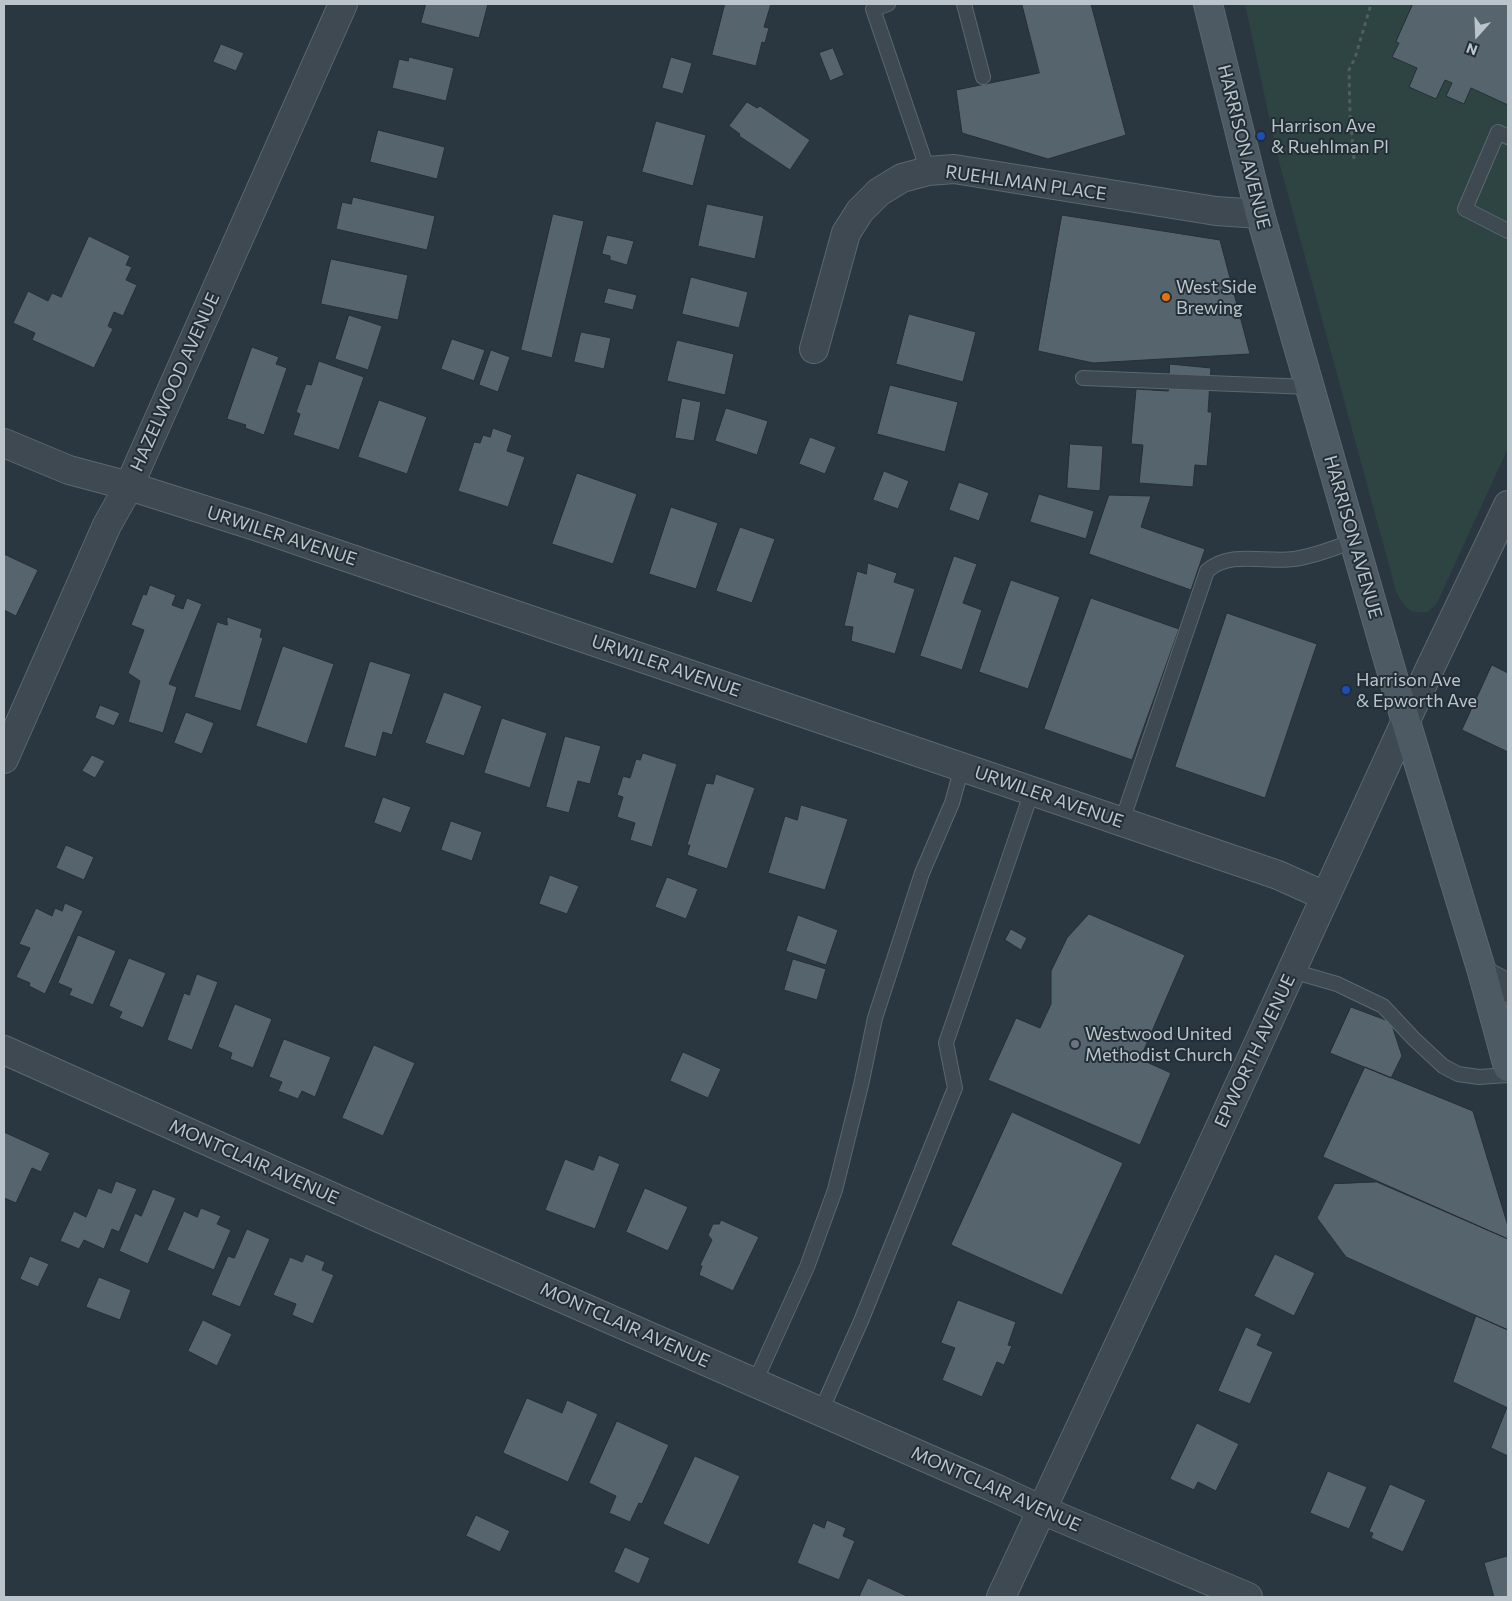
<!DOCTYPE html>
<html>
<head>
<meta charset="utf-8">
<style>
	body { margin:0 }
	#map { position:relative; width:1512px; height:1601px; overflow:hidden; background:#2a3741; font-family:Commissioner,sans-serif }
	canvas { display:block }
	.frame { position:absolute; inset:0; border:5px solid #bbc4cb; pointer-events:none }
	.north { position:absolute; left:1452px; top:10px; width:50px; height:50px; -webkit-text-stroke:4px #232e36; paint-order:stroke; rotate:200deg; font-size:14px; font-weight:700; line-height:20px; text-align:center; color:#bbc4cb }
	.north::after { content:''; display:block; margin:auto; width:18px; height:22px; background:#bbc4cb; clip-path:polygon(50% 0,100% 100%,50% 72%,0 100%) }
</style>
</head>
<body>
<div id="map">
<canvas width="1512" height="1601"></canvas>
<div class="frame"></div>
<div class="north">N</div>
</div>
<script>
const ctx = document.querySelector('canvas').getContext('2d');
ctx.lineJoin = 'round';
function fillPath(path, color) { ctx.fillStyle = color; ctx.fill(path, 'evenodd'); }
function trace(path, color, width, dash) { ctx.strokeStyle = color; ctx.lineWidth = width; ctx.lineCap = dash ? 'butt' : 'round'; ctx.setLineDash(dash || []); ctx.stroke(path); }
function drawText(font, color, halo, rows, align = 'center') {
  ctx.font = font + ' Commissioner,sans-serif'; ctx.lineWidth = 4; ctx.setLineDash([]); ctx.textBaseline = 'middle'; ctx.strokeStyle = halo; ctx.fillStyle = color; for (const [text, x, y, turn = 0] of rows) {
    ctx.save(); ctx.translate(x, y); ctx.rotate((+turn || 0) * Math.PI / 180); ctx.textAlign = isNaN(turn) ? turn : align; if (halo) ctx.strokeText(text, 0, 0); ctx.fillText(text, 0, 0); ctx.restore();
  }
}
fillPath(new Path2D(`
	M 1245,4 L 1508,4 L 1508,448 L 1437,603 L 1428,612 C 1408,614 1405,608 1396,591 L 1277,154 Z`), '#2d4442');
const building = new Path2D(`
	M 426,4 L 488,4 L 479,38 L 421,23 Z
	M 725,4 L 771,4 L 764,27 L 769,28 L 765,43 L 762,42 L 756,66 L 712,55 Z
	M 1022,4 L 1091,4 L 1126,135 L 1048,159 L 962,133 L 956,90 L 1039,73 Z
	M 1413,4 L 1508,4 L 1508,105 L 1471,88 L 1464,104 L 1446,96 L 1452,83 L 1445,80 L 1436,99 L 1409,87 L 1417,68 L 1392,57 L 1399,43 L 1396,42 Z
	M 221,44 L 244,53 L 236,71 L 213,62 Z
	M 833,48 L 844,75 L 830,81 L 819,53 Z
	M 409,57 L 454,68 L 446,101 L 392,88 L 399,59 L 408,61 Z
	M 671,57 L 692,63 L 683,94 L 662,88 Z
	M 747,102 L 757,108 L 760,106 L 810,140 L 790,170 L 739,136 L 740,134 L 729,126 Z
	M 656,121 L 706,135 L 693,186 L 642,172 Z
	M 378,130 L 445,147 L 437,179 L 370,162 Z
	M 353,197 L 435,216 L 427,250 L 336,229 L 342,202 L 351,204 Z
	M 707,204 L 764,216 L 755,259 L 698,246 Z
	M 553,214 L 584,221 L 552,358 L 521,350 Z
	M 1062,215 L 1220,240 L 1250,354 L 1093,363 L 1038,351 Z
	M 607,235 L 634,241 L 627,265 L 610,260 L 610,256 L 602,254 Z
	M 89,236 L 130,256 L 126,265 L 132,267 L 126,280 L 137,285 L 123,316 L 114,312 L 108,326 L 113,329 L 94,368 L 32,340 L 35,333 L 13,323 L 28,291 L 48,301 L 52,293 L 61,297 Z
	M 331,259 L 408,275 L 398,320 L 321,304 Z
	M 691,277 L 748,292 L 739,328 L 682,314 Z
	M 608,288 L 637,295 L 633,310 L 604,303 Z
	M 909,314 L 976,332 L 963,382 L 896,364 Z
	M 349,315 L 382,326 L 368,370 L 335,359 Z
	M 581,332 L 611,338 L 604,369 L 574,362 Z
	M 452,339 L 485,350 L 474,381 L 441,369 Z
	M 677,340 L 734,354 L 725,395 L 667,381 Z
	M 252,347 L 279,357 L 276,364 L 287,368 L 264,435 L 245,428 L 246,425 L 227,419 Z
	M 491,350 L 510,357 L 498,392 L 479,385 Z
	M 319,361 L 364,377 L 339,450 L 293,435 L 300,414 L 296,412 L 306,384 L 311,385 Z
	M 1170,364 L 1211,368 L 1208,412 L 1212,412 L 1207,466 L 1195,465 L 1193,487 L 1139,483 L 1143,445 L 1131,444 L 1136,389 L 1168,391 Z
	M 890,385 L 958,402 L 945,452 L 877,434 Z
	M 682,398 L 701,402 L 694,441 L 675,438 Z
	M 379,400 L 427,417 L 407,474 L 358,457 Z
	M 726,408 L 768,421 L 757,455 L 715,441 Z
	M 493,428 L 512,435 L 507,451 L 525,457 L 508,507 L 458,491 L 474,442 L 480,443 L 483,435 L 490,437 Z
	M 810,437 L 836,447 L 825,474 L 799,464 Z
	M 1070,444 L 1103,446 L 1100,491 L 1067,488 Z
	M 884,471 L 909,481 L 898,509 L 873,500 Z
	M 577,473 L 637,494 L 613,564 L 552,544 Z
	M 959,482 L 989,493 L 979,521 L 949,510 Z
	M 1039,494 L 1094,511 L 1086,539 L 1030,522 Z
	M 1109,495 L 1151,496 L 1141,527 L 1205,549 L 1191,590 L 1089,554 Z
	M 671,507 L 718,523 L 696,589 L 649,574 Z
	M 740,527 L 775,539 L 752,603 L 716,591 Z
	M 4,554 L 38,570 L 16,616 L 4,610 Z
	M 954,556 L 977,564 L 963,603 L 982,610 L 962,670 L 920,656 Z
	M 868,563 L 897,573 L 894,582 L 915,589 L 895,654 L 851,641 L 853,627 L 844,626 L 857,571 L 866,574 Z
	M 1011,580 L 1060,597 L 1028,689 L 979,672 Z
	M 150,585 L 176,595 L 172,605 L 183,609 L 187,598 L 202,604 L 169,684 L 177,687 L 163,733 L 128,722 L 140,681 L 128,673 L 144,630 L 131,625 L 143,594 L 146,595 Z
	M 1091,598 L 1179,629 L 1132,760 L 1044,729 Z
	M 1227,613 L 1317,644 L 1265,798 L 1175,767 Z
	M 227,617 L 262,629 L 260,637 L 263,638 L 241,711 L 194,697 L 217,622 L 227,625 Z
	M 283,646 L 334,664 L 307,744 L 256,726 Z
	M 370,661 L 411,674 L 392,735 L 383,732 L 376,757 L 344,747 Z
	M 1492,665 L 1508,673 L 1508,752 L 1462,730 Z
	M 444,692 L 482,706 L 464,756 L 425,743 Z
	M 100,705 L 120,713 L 114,726 L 95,718 Z
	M 186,712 L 214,723 L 202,754 L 174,743 Z
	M 502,718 L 547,733 L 530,788 L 484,773 Z
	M 565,736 L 601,746 L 590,784 L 578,781 L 569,813 L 546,807 Z
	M 643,753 L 677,764 L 652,847 L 630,840 L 635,823 L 617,817 L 623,797 L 617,795 L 623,776 L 630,778 L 636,759 L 640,760 Z
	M 92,755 L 105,761 L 95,778 L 82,771 Z
	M 716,774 L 755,788 L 727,869 L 687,855 L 690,845 L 687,845 L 706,783 L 713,784 Z
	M 383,797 L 411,807 L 401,833 L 374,823 Z
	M 801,805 L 848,819 L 825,890 L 768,873 L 785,816 L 797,820 Z
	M 451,821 L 482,832 L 472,861 L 441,850 Z
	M 66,845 L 94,857 L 84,880 L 56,868 Z
	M 550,875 L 579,886 L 567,914 L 539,904 Z
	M 667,877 L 698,889 L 686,919 L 655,907 Z
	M 65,903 L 83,911 L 45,994 L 29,986 L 30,983 L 16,977 L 30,948 L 19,944 L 36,908 L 52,916 L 55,908 L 62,911 Z
	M 1089,914 L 1185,955 L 1140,1059 L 1171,1073 L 1140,1145 L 988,1080 L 1016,1018 L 1040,1028 L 1051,1004 L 1051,971 L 1067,938 Z
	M 798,915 L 838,930 L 826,965 L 786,951 Z
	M 1011,929 L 1027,938 L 1021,950 L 1005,940 Z
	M 78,935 L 116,951 L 93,1005 L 69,995 L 72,989 L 58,983 Z
	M 129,958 L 166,973 L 143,1028 L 119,1018 L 122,1012 L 109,1006 Z
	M 793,959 L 826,969 L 817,1000 L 784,990 Z
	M 197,974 L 218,982 L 192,1050 L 167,1040 L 184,993 L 189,995 Z
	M 235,1004 L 272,1019 L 253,1068 L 230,1059 L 232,1053 L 218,1047 Z
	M 1351,1007 L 1391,1022 L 1402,1056 L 1391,1078 L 1330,1053 Z
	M 284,1039 L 331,1057 L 315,1097 L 302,1091 L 298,1099 L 278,1091 L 282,1082 L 269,1077 Z
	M 374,1045 L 415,1063 L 383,1136 L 342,1118 Z
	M 683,1052 L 721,1069 L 708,1098 L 670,1081 Z
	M 1365,1067 L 1473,1111 L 1508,1226 L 1508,1239 L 1323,1157 Z
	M 1012,1112 L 1123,1163 L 1062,1295 L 951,1245 Z
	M 4,1132 L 50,1153 L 41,1172 L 32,1168 L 16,1203 L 4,1198 Z
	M 599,1155 L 620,1164 L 595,1229 L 545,1210 L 565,1159 L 593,1170 Z
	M 116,1181 L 137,1189 L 119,1232 L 112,1229 L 104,1249 L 84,1240 L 79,1249 L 60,1241 L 74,1211 L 86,1217 L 98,1188 L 111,1193 Z
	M 1377,1182 L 1508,1239 L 1508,1330 L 1346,1257 L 1317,1218 L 1334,1184 Z
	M 645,1188 L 688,1207 L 668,1251 L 626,1232 Z
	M 153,1189 L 176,1198 L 148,1264 L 119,1251 L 135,1213 L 141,1216 Z
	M 201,1208 L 221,1216 L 217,1224 L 231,1230 L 214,1270 L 167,1250 L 184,1211 L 197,1217 Z
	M 721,1220 L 759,1237 L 733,1291 L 699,1275 L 702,1266 L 700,1265 L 712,1240 L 708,1235 L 713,1224 L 719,1224 Z
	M 247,1229 L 270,1239 L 240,1307 L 211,1295 L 228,1256 L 234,1258 Z
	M 306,1254 L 325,1262 L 322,1270 L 334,1275 L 313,1324 L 292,1315 L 296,1304 L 273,1295 L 290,1257 L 302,1262 Z
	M 1275,1254 L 1315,1273 L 1294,1316 L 1254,1296 Z
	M 30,1256 L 49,1264 L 38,1287 L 20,1279 Z
	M 99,1277 L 131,1290 L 120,1320 L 86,1307 Z
	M 958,1300 L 1016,1322 L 1008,1345 L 1012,1346 L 1004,1365 L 997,1362 L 982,1397 L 942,1380 L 955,1348 L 941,1343 Z
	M 1476,1316 L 1508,1330 L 1508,1408 L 1453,1382 Z
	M 203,1320 L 232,1334 L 217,1366 L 188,1351 Z
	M 1246,1327 L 1262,1334 L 1257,1345 L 1273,1352 L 1250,1404 L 1218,1391 Z
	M 527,1398 L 562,1413 L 567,1400 L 598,1414 L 568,1482 L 503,1453 Z
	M 1507,1408 L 1508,1408 L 1508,1456 L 1491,1448 Z
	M 617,1421 L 669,1445 L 642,1504 L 639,1503 L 630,1522 L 609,1513 L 616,1496 L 589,1483 Z
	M 1197,1423 L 1239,1444 L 1216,1491 L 1198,1482 L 1194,1490 L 1170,1479 Z
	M 695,1456 L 740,1476 L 709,1545 L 663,1524 Z
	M 1328,1471 L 1367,1487 L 1349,1529 L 1310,1513 Z
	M 1390,1484 L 1426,1500 L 1403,1552 L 1371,1538 L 1373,1533 L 1369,1532 Z
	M 476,1515 L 510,1531 L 500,1552 L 466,1536 Z
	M 827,1520 L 846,1528 L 843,1536 L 855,1541 L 839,1580 L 797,1563 L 813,1523 L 824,1528 Z
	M 625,1547 L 650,1558 L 639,1584 L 614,1572 Z
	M 1508,1556 L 1508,1597 L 1494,1597 L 1484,1563 Z
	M 868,1578 L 909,1597 L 859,1597 Z`);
fillPath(building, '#56646d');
trace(building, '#253038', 1);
const lane = new Path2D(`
	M 888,4 L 873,9 L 928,171
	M 964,4 L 983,77
	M 1508,137 L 1498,132 L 1465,209 L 1508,231
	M 1083,378 L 1310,387
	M 1122,821 L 1207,571 C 1230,550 1266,563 1294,559 C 1315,556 1334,548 1354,541
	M 1292,971 L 1337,984 L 1383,1006 L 1414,1039 L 1443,1066 L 1458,1074 L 1479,1077 L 1508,1075
	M 755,1382 L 807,1267 L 835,1190 L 861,1085 L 875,1018 L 922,873 L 952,803 L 962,767
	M 821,1411 L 861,1321 L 955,1088 L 946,1043 L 1032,791`);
const street = new Path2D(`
	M 814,349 L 846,233 L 860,211 L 879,192 L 902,178 L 928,171 L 954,169 L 1216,211 L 1260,214
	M 4,443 L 69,470 L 129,486 L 255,526 L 1278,875 L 1325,896
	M 4,759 L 107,525 L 129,486 L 343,4
	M 1483,975 L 1508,988
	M 4,1050 L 377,1217 L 997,1489 L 1042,1510 L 1248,1597
	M 1001,1597 L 1199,1173 L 1431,666 L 1508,505`);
const secondary = new Path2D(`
	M 1208,4 L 1260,214 L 1406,722 L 1483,975 L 1508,1067`);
trace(lane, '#5c676e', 16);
trace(street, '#5c676e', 30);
trace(secondary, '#5c676e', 30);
trace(new Path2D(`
	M 1354,159 L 1350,115 L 1349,70 L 1355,58 L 1371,4`), '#4c605f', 3, [4, 4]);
trace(lane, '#3e4951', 14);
trace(street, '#3e4951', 28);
trace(secondary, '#4d5963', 28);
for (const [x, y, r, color] of [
	[1261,136,5,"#1a4fb4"],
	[1166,297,5,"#e8710a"],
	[1346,690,5,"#1a4fb4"],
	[1075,1044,5,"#6b7280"]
]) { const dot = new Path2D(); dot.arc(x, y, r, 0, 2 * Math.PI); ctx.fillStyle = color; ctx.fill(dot); trace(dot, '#232e36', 2); }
drawText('18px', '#bbc4cb', '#232e36', [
	["Harrison Ave",1271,126],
	["& Ruehlman Pl",1271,147],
	["West Side",1176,287],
	["Brewing",1176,308],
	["Harrison Ave",1356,680],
	["& Epworth Ave",1356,701],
	["Westwood United",1085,1034],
	["Methodist Church",1085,1055]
], 'left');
drawText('18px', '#bbc4cb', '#232e36', [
	["HARRISON AVENUE",1244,147,76],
	["RUEHLMAN PLACE",1026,183,8],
	["HAZELWOOD AVENUE",175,382,-66],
	["URWILER AVENUE",282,536,18],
	["HARRISON AVENUE",1353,537,74],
	["URWILER AVENUE",666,666,19],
	["URWILER AVENUE",1049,797,19],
	["EPWORTH AVENUE",1255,1051,-65],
	["MONTCLAIR AVENUE",254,1162,24],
	["MONTCLAIR AVENUE",625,1325,24],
	["MONTCLAIR AVENUE",996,1489,24]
]);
</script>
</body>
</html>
